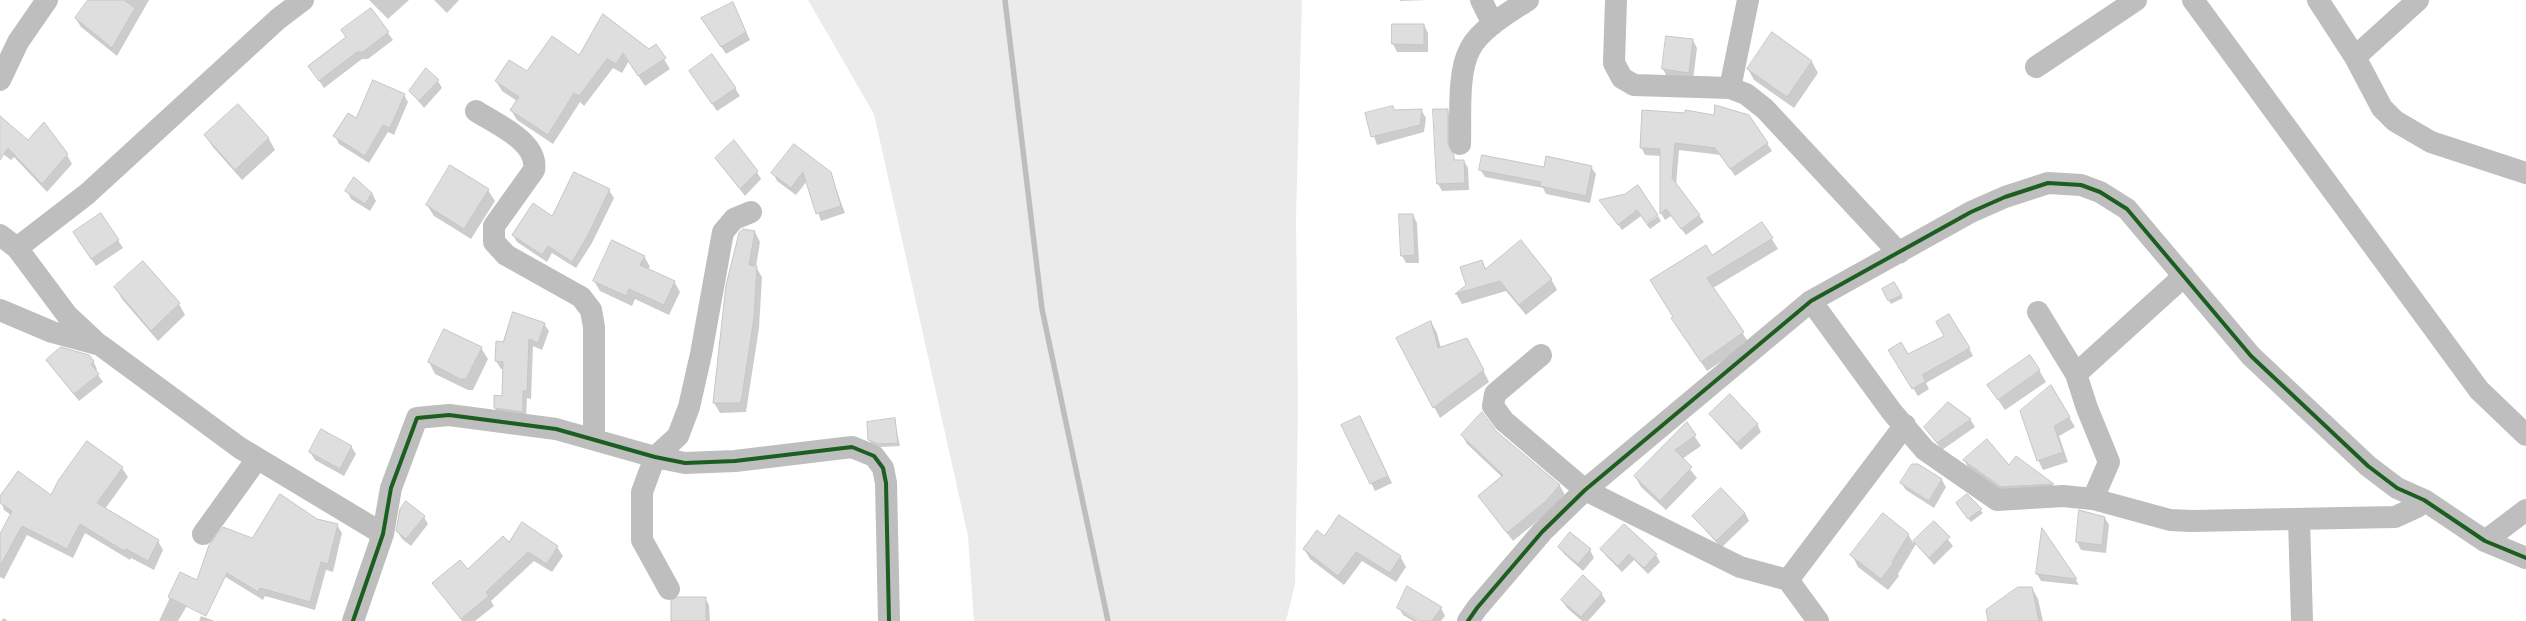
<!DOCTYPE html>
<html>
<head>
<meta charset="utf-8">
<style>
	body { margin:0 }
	canvas { display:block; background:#fff }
</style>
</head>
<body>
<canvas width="2526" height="621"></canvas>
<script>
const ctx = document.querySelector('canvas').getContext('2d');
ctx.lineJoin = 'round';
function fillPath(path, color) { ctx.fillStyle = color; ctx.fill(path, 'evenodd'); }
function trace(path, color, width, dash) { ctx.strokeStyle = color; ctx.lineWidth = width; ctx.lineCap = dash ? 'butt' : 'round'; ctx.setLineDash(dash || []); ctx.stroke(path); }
fillPath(new Path2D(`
	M 808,0 L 1302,0 L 1296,218 L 1298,409 L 1295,585 L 1286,621 L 974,621 L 968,536 L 874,114 Z`), '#ebebeb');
fillPath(new Path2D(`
	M 89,0 L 149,0 L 117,56 L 81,27 L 76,19 Z
	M 369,0 L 409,0 L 388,19 Z
	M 434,0 L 459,0 L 447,13 Z
	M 1400,0 L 1427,0 L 1400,1 Z
	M 733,3 L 750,40 L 726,54 L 707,26 Z
	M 371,9 L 393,40 L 368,59 L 362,59 L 324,88 L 309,66 L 347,38 Z
	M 1424,25 L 1428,33 L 1428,52 L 1397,52 L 1393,44 Z
	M 1693,40 L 1697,48 L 1693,80 L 1667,77 L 1663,69 Z
	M 656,46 L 670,69 L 645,86 L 629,61 L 622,73 L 613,68 L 584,106 L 580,102 L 553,144 L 517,120 L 511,110 L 517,101 L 502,91 L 496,81 L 580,56 L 649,50 Z
	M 1812,62 L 1818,73 L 1794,108 L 1754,80 L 1748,69 Z
	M 695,79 L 735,88 L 740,96 L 717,111 Z
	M 438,81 L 442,88 L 424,108 L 410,91 Z
	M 404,95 L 408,102 L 394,135 L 388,132 L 369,163 L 339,144 L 335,136 L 357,119 Z
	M 238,105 L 269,139 L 275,150 L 242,180 L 212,146 L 205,135 Z
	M 1392,107 L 1394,111 L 1421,110 L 1426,118 L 1424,132 L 1377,145 L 1366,114 Z
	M 1447,110 L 1451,118 L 1451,153 L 1456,161 L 1464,161 L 1468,168 L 1469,190 L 1442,191 L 1438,184 Z
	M 1749,116 L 1772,151 L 1735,176 L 1721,155 L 1679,150 L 1676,185 L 1704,222 L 1686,235 L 1671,216 L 1665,220 L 1661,213 L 1661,156 L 1645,155 L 1641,147 L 1715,117 Z
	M 0,118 L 28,141 L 67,155 L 72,164 L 47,192 L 14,157 L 11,160 L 3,154 L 0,157 Z
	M 794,145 L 830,173 L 845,213 L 821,221 L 807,181 L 796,195 L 777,181 L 773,173 Z
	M 716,158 L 757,172 L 761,179 L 745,196 Z
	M 1591,167 L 1596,174 L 1590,203 L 1546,194 L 1543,188 L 1485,177 L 1480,169 Z
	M 488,190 L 495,201 L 471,239 L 434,216 L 427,205 Z
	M 609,190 L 614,198 L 592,243 L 576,268 L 552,253 L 547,262 L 517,242 L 513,235 Z
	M 347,191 L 372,193 L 376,201 L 370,211 L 351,199 Z
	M 1601,201 L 1657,214 L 1645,222 L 1641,216 L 1622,230 Z
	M 101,214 L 123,248 L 96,266 L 78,240 Z
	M 1413,215 L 1417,223 L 1419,263 L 1406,263 L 1402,256 Z
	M 1658,216 L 1661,221 L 1650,229 L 1646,224 Z
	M 1762,223 L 1778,249 L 1713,288 L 1749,343 L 1707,371 L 1678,328 L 1674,317 L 1711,256 Z
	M 743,230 L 755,232 L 760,242 L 756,267 L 762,277 L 759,328 L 746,412 L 720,413 L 714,403 L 727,286 Z
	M 644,256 L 650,267 L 648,269 L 674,281 L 680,292 L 669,315 L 635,299 L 632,306 L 600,291 L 594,281 Z
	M 1482,262 L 1486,269 L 1551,279 L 1557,290 L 1526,315 L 1506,291 L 1462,304 L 1456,294 L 1467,285 Z
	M 1894,283 L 1903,298 L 1891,304 L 1883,289 Z
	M 115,287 L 179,304 L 185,315 L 158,341 L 122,299 Z
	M 1431,322 L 1437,333 L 1441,348 L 1473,350 L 1489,382 L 1440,418 L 1397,338 Z
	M 544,324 L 549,331 L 542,350 L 533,346 L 531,399 L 527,398 L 526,419 L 499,416 L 495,408 L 503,397 L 504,369 L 501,369 L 496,361 Z
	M 445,330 L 481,348 L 488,359 L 473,390 L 468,390 L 435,374 L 429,362 Z
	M 1969,348 L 1973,356 L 1926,383 L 1929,389 L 1918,396 L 1894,358 Z
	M 47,361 L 93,361 L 97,369 L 95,371 L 103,382 L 79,401 Z
	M 2039,370 L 2046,382 L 2005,410 L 1988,385 Z
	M 1949,403 L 1970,419 L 1975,427 L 1942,450 L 1925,427 Z
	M 2022,411 L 2069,417 L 2075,427 L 2059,436 L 2068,462 L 2043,470 L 2038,460 Z
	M 1710,415 L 1757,424 L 1761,432 L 1741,450 Z
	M 1360,417 L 1392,483 L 1375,491 L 1343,425 Z
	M 894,419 L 900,446 L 881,447 L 871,443 L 869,440 Z
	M 1686,423 L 1701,446 L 1682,459 L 1697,478 L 1666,510 L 1641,487 L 1635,476 Z
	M 1495,431 L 1560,486 L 1565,495 L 1551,510 L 1513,541 L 1479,496 L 1502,477 L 1467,444 L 1462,435 Z
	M 351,446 L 356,454 L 344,476 L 315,460 L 310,452 Z
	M 2016,457 L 2053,485 L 2056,491 L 2005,494 L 1968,467 L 1964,460 L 2009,467 Z
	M 1918,465 L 1942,480 L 1946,487 L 1934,508 L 1906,490 L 1901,483 Z
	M 122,468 L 128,477 L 105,509 L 158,541 L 163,550 L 154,570 L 131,558 L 130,560 L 85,533 L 73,558 L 27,535 L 4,579 L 0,577 L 0,536 L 11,515 L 4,510 L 0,498 L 51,496 Z
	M 1967,496 L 1983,513 L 1971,522 L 1959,507 Z
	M 1745,513 L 1749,521 L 1721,548 L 1694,517 Z
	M 424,517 L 428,524 L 411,546 L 402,539 L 397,531 Z
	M 2105,518 L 2109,525 L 2106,553 L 2081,550 L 2077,542 Z
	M 1934,522 L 1953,546 L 1934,565 L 1916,544 L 1898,574 L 1899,576 L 1888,590 L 1858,567 L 1852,555 L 1908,534 L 1913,543 Z
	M 337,525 L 342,533 L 333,572 L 326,570 L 315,610 L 265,596 L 263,600 L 224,576 L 252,539 Z
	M 2042,531 L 2076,580 L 2079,585 L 2041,581 L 2037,574 Z
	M 1324,537 L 1400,556 L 1406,567 L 1396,582 L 1362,561 L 1344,585 L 1310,559 L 1304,549 Z
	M 510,543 L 557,547 L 563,556 L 552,572 L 534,561 L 491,601 L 494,606 L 475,621 L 462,621 L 433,583 L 468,571 Z
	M 1559,547 L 1590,550 L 1594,558 L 1583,571 L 1564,554 Z
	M 1602,549 L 1656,555 L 1660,562 L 1648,574 L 1634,560 L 1622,572 L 1606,556 Z
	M 181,574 L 198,587 L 178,621 L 159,621 Z
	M 2032,588 L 2038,599 L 2043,621 L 1989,621 Z
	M 1601,593 L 1606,601 L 1588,621 L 1582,621 L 1567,608 L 1562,600 Z
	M 705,598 L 709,605 L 710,621 L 672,621 Z
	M 1399,608 L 1441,608 L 1445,616 L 1441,621 L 1423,621 L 1403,610 L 1403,612 L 1419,621 L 1413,621 L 1403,615 Z
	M 201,616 L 215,621 L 199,621 Z
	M 4,618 L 8,621 L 1,621 Z`), '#0003');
trace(new Path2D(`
	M 1005,0 L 1042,309 L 1108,621`), '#bdbdbd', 5.5);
const building = new Path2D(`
	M 88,0 L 124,0 L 135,8 L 112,48 L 75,18 Z
	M 733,2 L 746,32 L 721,47 L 701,18 Z
	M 371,8 L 389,32 L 363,52 L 357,52 L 319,81 L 308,66 L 346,37 L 341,30 Z
	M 603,14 L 649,49 L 656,44 L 666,58 L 638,76 L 623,53 L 616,64 L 607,59 L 579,96 L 574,93 L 548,135 L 510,110 L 519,97 L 495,81 L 509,60 L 527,71 L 552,36 L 579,55 Z
	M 1392,24 L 1424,24 L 1424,45 L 1392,44 Z
	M 1772,32 L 1812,61 L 1787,97 L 1747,69 Z
	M 1666,36 L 1693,39 L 1689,73 L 1662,69 Z
	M 712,54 L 736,88 L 712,104 L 689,71 Z
	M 426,68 L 439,80 L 419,101 L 409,91 Z
	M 373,80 L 405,94 L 390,128 L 383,125 L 365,156 L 333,136 L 348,113 L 356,118 Z
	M 238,104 L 269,138 L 235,170 L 204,135 Z
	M 1715,105 L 1749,115 L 1768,143 L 1730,169 L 1715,148 L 1675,143 L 1672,178 L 1700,215 L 1681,229 L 1666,209 L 1660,214 L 1660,149 L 1640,148 L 1642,110 L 1685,113 L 1685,110 L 1714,115 Z
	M 1393,106 L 1394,110 L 1422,109 L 1420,125 L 1371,137 L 1365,113 Z
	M 1433,109 L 1448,109 L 1448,144 L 1454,155 L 1454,160 L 1464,160 L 1465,183 L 1437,184 Z
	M 0,116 L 28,140 L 44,122 L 68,154 L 42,184 L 8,148 L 0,160 Z
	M 734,140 L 758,171 L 740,189 L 715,158 Z
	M 794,144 L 831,172 L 841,206 L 816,214 L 803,172 L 791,188 L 771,173 Z
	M 1482,155 L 1544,167 L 1546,156 L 1592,166 L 1586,196 L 1540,186 L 1541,182 L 1479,170 Z
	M 450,165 L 489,189 L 464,229 L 426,205 Z
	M 574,172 L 610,189 L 588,235 L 572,262 L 548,246 L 542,255 L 512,235 L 533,203 L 552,216 Z
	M 354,177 L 372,193 L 365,204 L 345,191 Z
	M 1638,185 L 1658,215 L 1646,223 L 1637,210 L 1618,225 L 1599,200 L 1625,194 Z
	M 101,213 L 119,240 L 91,259 L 73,232 Z
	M 1399,214 L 1413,214 L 1415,255 L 1401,256 Z
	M 1762,222 L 1773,238 L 1707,278 L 1744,332 L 1701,362 L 1671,318 L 1673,317 L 1650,280 L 1706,245 L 1712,255 Z
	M 743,229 L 755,231 L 749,265 L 757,266 L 754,318 L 741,403 L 713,403 L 726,285 L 739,233 Z
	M 612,240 L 645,256 L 640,265 L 675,281 L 664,305 L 629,289 L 626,296 L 593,281 Z
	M 1521,240 L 1552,279 L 1519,305 L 1500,281 L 1455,294 L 1466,285 L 1460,267 L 1482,260 L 1485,269 Z
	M 143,261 L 180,303 L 151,331 L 114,287 Z
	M 1894,282 L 1902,295 L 1888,301 L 1882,289 Z
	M 513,312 L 545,323 L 538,343 L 529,339 L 527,391 L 523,391 L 523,412 L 494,408 L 494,395 L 502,396 L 503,362 L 495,361 L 496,341 L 503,342 Z
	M 1949,314 L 1970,348 L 1922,375 L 1926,381 L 1912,389 L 1888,350 L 1901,342 L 1908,354 L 1944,336 L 1936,322 Z
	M 1431,321 L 1438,348 L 1467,338 L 1484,370 L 1433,408 L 1396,338 Z
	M 444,329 L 482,347 L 466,379 L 460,379 L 428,362 Z
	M 61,347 L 89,355 L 94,361 L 91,364 L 99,374 L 74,394 L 46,360 Z
	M 2030,355 L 2040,370 L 1998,400 L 1987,385 Z
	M 2051,385 L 2070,417 L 2054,426 L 2063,452 L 2037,461 L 2020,411 Z
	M 1730,394 L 1758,424 L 1737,443 L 1709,414 Z
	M 1948,402 L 1971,419 L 1937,443 L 1924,427 Z
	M 1482,412 L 1496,431 L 1560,485 L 1546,501 L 1507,533 L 1478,496 L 1503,475 L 1461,435 Z
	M 1360,416 L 1388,476 L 1370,484 L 1341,425 Z
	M 895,418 L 898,443 L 878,444 L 868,440 L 867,422 Z
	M 1687,422 L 1696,435 L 1675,450 L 1692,467 L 1660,501 L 1634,476 Z
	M 321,429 L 352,446 L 340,469 L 309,452 Z
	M 1987,439 L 2009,465 L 2016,456 L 2054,484 L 2001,487 L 1963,460 Z
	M 87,441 L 123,467 L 97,503 L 159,540 L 148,561 L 126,549 L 124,551 L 80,524 L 67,549 L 22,526 L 0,566 L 0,534 L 12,511 L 0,503 L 0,496 L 18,471 L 51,495 L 58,481 Z
	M 1912,464 L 1918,464 L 1942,479 L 1929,501 L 1900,483 Z
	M 1721,488 L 1745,513 L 1716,541 L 1692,516 Z
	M 280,494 L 317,519 L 338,524 L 328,564 L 321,562 L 310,602 L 260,588 L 258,592 L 227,573 L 206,616 L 168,597 L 180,572 L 197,580 L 209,545 L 223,527 L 252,538 Z
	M 1967,494 L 1982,509 L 1968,519 L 1956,503 Z
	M 406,501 L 425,516 L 406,539 L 396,531 L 400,509 Z
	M 2079,510 L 2105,517 L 2102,545 L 2076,542 Z
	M 1883,513 L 1909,534 L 1892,562 L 1893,564 L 1881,579 L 1850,555 Z
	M 1339,515 L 1401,556 L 1390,573 L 1356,552 L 1338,576 L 1303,549 L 1317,530 L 1324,536 Z
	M 1934,521 L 1950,537 L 1929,558 L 1913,541 Z
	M 522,522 L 558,546 L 547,564 L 528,552 L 486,592 L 489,596 L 461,619 L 432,583 L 460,560 L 468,569 L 503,536 L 509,542 Z
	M 1624,524 L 1657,554 L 1644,568 L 1629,554 L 1618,566 L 1600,549 Z
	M 2042,528 L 2077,579 L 2036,574 Z
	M 1570,532 L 1591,549 L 1578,564 L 1558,547 Z
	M 1583,575 L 1602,593 L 1581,617 L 1561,600 Z
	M 1407,586 L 1442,607 L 1432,621 L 1421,621 L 1397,608 Z
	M 2018,587 L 2032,587 L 2039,621 L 1988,621 L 1986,610 Z
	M 678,597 L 706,597 L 706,621 L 671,621 L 671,601 Z`);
fillPath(building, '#dedede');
trace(building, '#c6c6c6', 1);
trace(new Path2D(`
	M 1481,0 L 1493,24
	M 1616,0 L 1614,63 L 1622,78 L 1634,85 L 1730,88 L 1746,94 L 1765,109 L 1899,253
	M 2193,0 L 2479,390 L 2526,435
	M 2318,0 L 2355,57 L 2382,108 L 2395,121 L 2431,142 L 2526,173
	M 2355,57 L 2418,0
	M 2036,67 L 2136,0
	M 0,80 L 18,42 L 47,0
	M 1730,88 L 1748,0
	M 476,111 C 496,124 539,142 534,170 L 494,226 L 494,242 L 506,255 L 581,297 L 591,310 L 594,327 L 594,438
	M 1460,144 C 1461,116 1457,73 1470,49 C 1480,29 1510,12 1528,0
	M 0,235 L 17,248 L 67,315 L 98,344
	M 17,248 L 87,194 L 278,19 L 303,0
	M 1811,301 L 1892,412 L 1925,450 L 1997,500 L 2063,496 L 2093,499 L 2170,520 L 2191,521 L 2395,517 L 2417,507 L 2424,500
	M 0,310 L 52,332 L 100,345 L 240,448 L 383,534
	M 2038,312 L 2076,374 L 2087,408 L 2109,462 L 2093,499
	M 1541,355 L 1495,394 L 1493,406 L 1504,421 L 1585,490 L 1740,567 L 1788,580 L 1818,621
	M 2076,374 L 2184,276
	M 2299,519 L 2302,621
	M 203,534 L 257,459
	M 2485,541 L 2526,510
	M 1788,580 L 1905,425
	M 669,589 L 642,540 L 642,492 L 655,457 L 678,436 L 689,407 L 701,354 L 723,232 L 734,219 L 751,212
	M 353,621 L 383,534 L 391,488 L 417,418 L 449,415 L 556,429 L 655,457 L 685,463 L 735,461 L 852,447 L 874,456 L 883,468 L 886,483 L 889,621
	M 1468,621 L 1477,608 L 1542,532 L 1585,490 L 1811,301 L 1971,212 L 2005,197 L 2048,183 L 2081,185 L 2100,192 L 2127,209 L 2251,356 L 2368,466 L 2397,488 L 2424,500 L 2485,541 L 2526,558`), '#bebebe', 22);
trace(new Path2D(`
	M 353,621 L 383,534 L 391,488 L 417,418 L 449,415 L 556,429 L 655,457 L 685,463 L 735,461 L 852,447 L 874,456 L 883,468 L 886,483 L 889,621
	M 1468,621 L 1477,608 L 1542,532 L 1585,490 L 1811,301 L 1971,212 L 2005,197 L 2048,183 L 2081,185 L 2100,192 L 2127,209 L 2251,356 L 2368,466 L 2397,488 L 2424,500 L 2485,541 L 2526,558`), '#1b5e20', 4);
</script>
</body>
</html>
